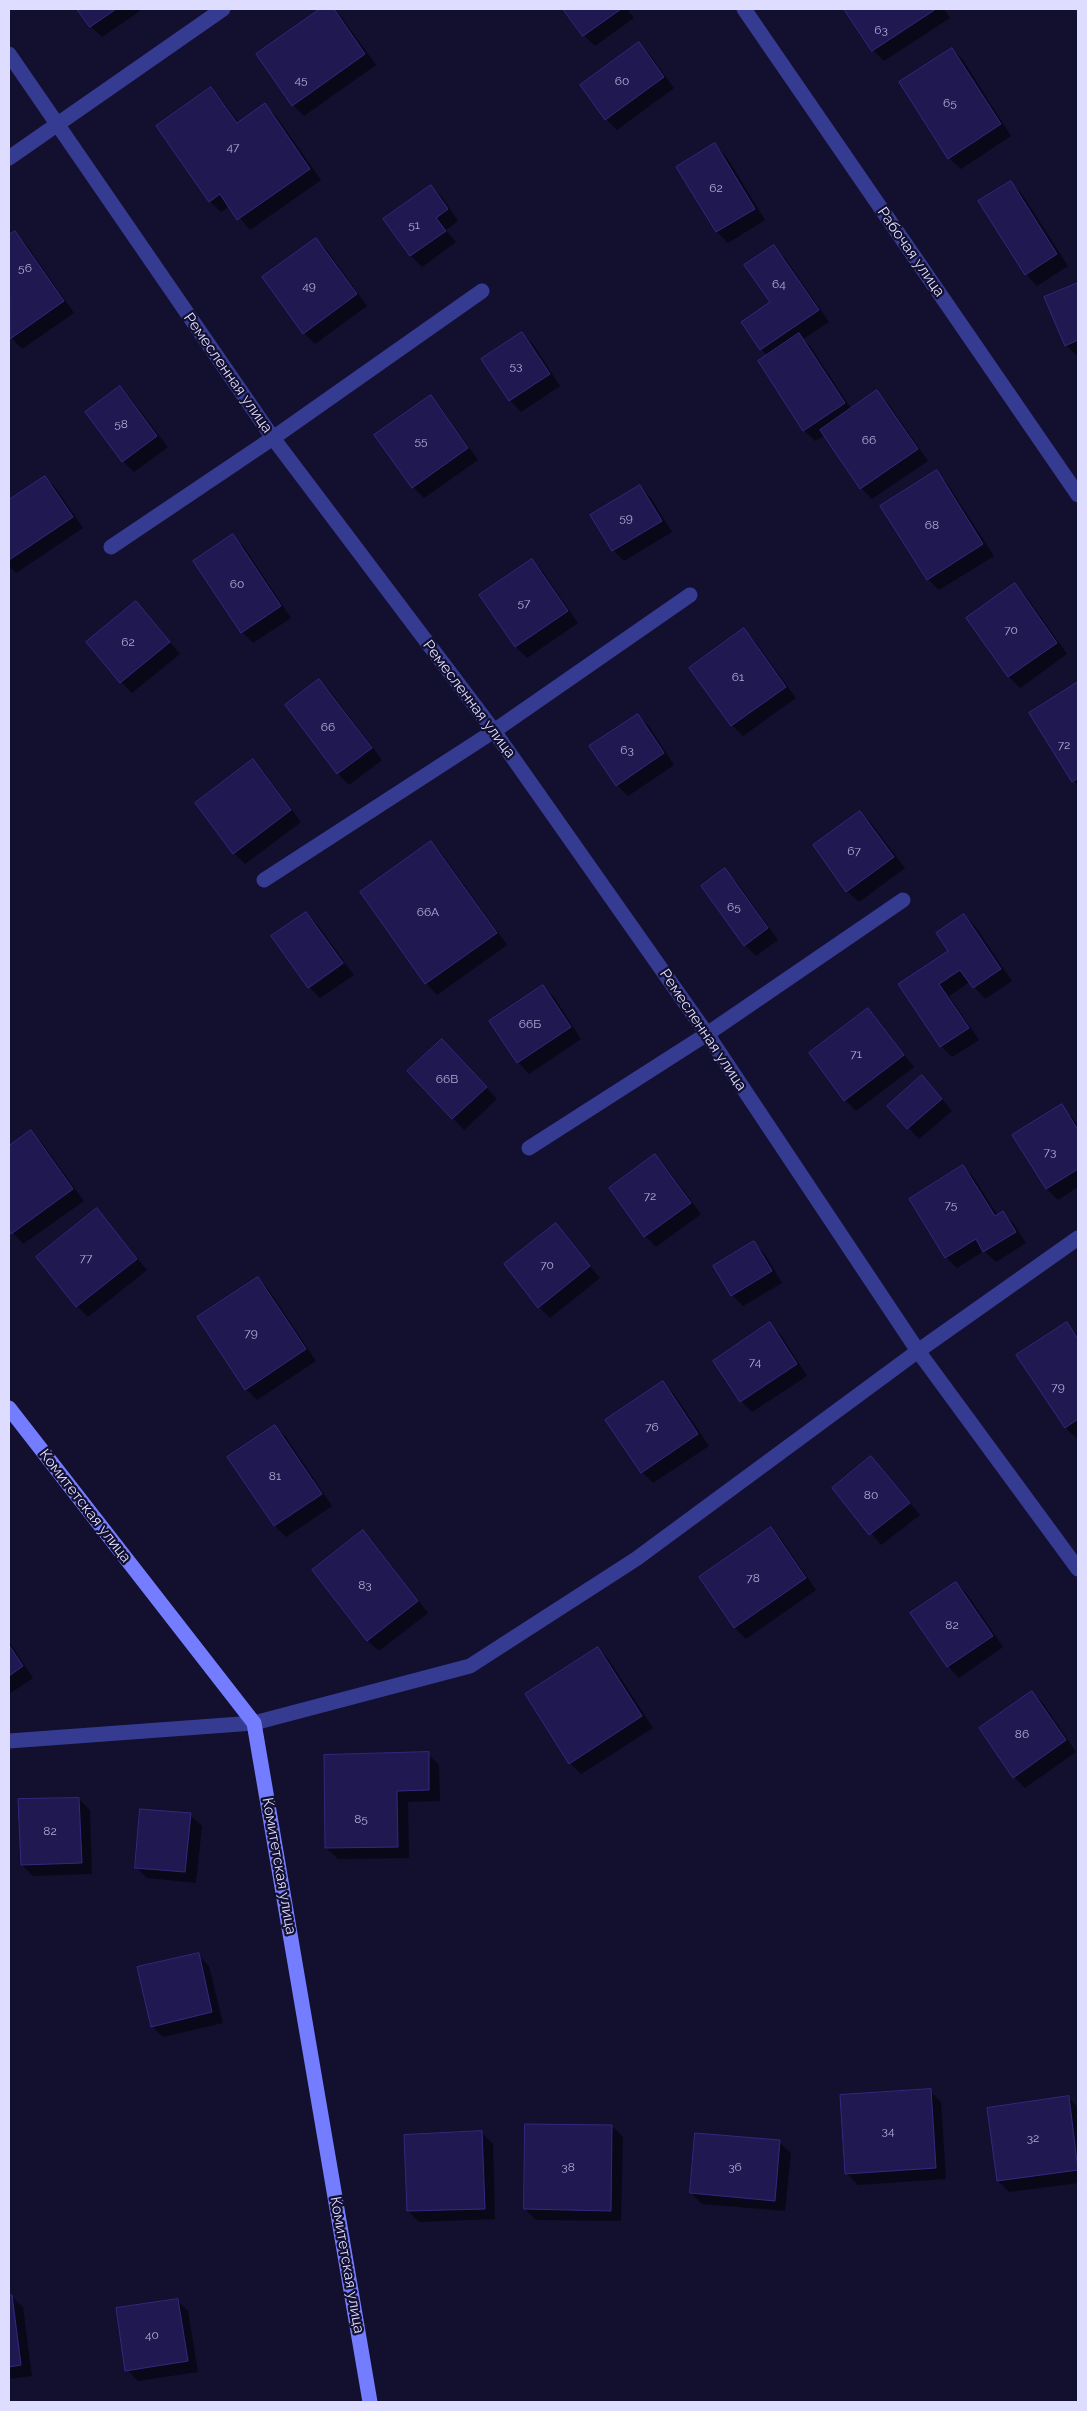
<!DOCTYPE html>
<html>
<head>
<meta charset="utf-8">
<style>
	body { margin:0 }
	#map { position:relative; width:1087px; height:2411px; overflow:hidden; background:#120f2f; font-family:Raleway,sans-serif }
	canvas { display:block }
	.frame { position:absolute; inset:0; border:10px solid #deddff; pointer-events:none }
</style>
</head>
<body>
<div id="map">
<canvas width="1087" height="2411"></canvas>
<div class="frame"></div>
</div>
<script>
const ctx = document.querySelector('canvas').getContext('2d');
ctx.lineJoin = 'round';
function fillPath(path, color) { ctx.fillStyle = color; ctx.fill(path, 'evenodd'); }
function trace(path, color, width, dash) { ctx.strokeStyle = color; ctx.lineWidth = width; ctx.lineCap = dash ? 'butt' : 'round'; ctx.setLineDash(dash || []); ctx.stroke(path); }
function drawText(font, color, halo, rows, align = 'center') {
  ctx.font = font + ' Raleway,sans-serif'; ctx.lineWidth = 4.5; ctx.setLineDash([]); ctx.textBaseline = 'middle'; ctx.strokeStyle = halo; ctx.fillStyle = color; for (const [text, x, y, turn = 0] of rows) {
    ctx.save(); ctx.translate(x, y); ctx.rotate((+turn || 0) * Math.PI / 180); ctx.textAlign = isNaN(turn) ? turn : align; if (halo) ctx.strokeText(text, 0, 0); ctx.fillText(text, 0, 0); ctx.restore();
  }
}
fillPath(new Path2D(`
	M 79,9 L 143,9 L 102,37 L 90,26 Z
	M 322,9 L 334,9 L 340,15 L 376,65 L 304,116 L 293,105 L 258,54 Z
	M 565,9 L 627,9 L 634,18 L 595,46 L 584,35 Z
	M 846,9 L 944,9 L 950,18 L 884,61 L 873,50 Z
	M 639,44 L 650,55 L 674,88 L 617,130 L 606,119 Z
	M 952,49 L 963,60 L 1011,136 L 961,169 L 949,158 Z
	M 211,88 L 222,100 L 239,123 L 265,105 L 276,116 L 321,180 L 250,230 L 230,206 L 221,212 L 209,201 Z
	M 715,145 L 726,156 L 765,220 L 728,243 L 717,232 L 678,167 Z
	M 1011,183 L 1022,194 L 1068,266 L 1037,286 L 1026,274 Z
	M 431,186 L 442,197 L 458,221 L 446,230 L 456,242 L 422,267 L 411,256 L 385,219 Z
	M 15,233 L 26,244 L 74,313 L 22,349 L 9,335 L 9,237 Z
	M 316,239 L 327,250 L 367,306 L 315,344 L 304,333 Z
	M 774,247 L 785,258 L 829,322 L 803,339 L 810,346 L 852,410 L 877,392 L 888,403 L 928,461 L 872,499 L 861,488 L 825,435 L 815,441 L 804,430 L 768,356 L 761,349 L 772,303 Z
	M 1078,284 L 1078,356 L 1077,356 L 1066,345 L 1046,298 Z
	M 522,333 L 533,344 L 560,386 L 521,412 L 510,400 L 483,359 Z
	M 120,388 L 131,399 L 168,447 L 134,472 L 123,461 L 87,413 Z
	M 430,397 L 441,408 L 478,460 L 424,498 L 413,487 Z
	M 936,472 L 947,483 L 994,556 L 939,590 L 928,579 Z
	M 45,477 L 56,488 L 83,528 L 16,573 L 9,566 L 9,502 Z
	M 640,486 L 651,498 L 672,532 L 624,561 L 613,550 Z
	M 233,536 L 244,547 L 291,618 L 253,643 L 242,632 Z
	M 532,560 L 543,572 L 578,623 L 527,658 L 516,647 L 481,595 Z
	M 1014,584 L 1026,596 L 1067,654 L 1020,688 L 1009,677 L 968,618 Z
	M 136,602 L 180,654 L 132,693 L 121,682 Z
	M 744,630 L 755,641 L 796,698 L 743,736 L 732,725 Z
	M 319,680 L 330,691 L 382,760 L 349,785 L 338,774 L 287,705 Z
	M 1078,683 L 1078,786 L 1030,713 Z
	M 637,715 L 649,726 L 674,765 L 628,796 L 617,785 Z
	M 253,761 L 264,772 L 301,822 L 245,864 L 234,853 Z
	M 860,812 L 871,823 L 905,868 L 859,902 L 847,891 Z
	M 431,842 L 442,854 L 507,945 L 437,995 L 426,983 Z
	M 724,870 L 736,881 L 778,940 L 756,956 L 745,945 Z
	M 306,913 L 317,924 L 344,961 L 309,987 L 273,937 Z
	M 964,915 L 975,926 L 1012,981 L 985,999 L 970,982 L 949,996 L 979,1040 L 952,1057 L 941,1046 L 900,984 L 950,951 Z
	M 345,963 L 354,975 L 320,998 L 310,988 Z
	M 543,986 L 554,997 L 581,1039 L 529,1074 L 518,1062 L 490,1021 Z
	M 868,1010 L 914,1067 L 856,1111 L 845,1100 Z
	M 453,1052 L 497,1099 L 464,1130 L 409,1071 Z
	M 933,1088 L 952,1111 L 919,1139 L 888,1106 Z
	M 1062,1106 L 1078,1125 L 1078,1187 L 1058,1200 L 1047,1189 Z
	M 31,1132 L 42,1143 L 84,1201 L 23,1244 L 9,1228 L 9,1148 Z
	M 655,1156 L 666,1167 L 701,1214 L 656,1247 L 645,1236 Z
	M 963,1166 L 974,1178 L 998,1216 L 1003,1213 L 1014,1224 L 1026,1243 L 996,1262 L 984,1251 L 957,1268 L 946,1257 Z
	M 97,1210 L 147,1270 L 88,1317 L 77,1306 Z
	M 555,1225 L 600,1278 L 550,1318 L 539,1307 Z
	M 754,1243 L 765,1254 L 782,1283 L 743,1306 L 732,1295 Z
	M 258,1278 L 269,1290 L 316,1361 L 257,1400 L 246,1389 Z
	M 1067,1323 L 1078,1335 L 1077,1439 L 1066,1428 L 1018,1356 Z
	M 770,1324 L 781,1335 L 807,1376 L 752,1412 L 741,1401 L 715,1361 Z
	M 663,1383 L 674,1394 L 709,1446 L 653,1483 L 642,1472 Z
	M 275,1426 L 286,1437 L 332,1506 L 286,1537 L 275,1526 L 229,1457 Z
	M 871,1457 L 920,1515 L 881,1545 L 834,1488 Z
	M 771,1529 L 782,1540 L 816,1590 L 746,1639 L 735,1628 L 701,1578 Z
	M 363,1531 L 374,1543 L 428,1613 L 379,1651 L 367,1640 Z
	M 956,1583 L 967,1594 L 1003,1647 L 959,1678 L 948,1666 Z
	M 9,1641 L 33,1678 L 9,1694 Z
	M 598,1648 L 609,1660 L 653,1728 L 581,1774 L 570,1763 Z
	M 1032,1692 L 1043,1703 L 1076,1752 L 1025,1788 L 1014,1777 L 980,1728 Z
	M 428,1754 L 439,1765 L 440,1801 L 408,1802 L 409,1858 L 338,1859 L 326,1848 Z
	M 79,1799 L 90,1810 L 92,1874 L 33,1876 L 22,1865 Z
	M 190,1815 L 202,1826 L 196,1883 L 147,1878 L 136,1867 Z
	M 198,1955 L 209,1966 L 223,2023 L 163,2037 L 152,2026 Z
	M 930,2091 L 941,2102 L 946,2179 L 858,2185 L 846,2173 Z
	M 1069,2098 L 1078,2107 L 1078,2183 L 1009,2192 L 998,2181 Z
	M 612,2126 L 623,2137 L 621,2221 L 536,2220 L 525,2209 Z
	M 482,2133 L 493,2144 L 495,2219 L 419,2222 L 408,2211 Z
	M 779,2142 L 791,2153 L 785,2211 L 702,2204 L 691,2193 Z
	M 11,2296 L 23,2307 L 32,2376 L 9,2379 L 9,2297 Z
	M 177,2300 L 188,2311 L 198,2372 L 138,2381 L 127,2370 Z`), '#0007');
const building = new Path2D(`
	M 77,9 L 116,9 L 90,27 Z
	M 320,9 L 334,9 L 365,54 L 292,106 L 256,54 Z
	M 563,9 L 621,9 L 583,36 Z
	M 844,9 L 936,9 L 872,51 Z
	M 639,42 L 664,77 L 605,120 L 580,85 Z
	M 952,48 L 1001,124 L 948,159 L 899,82 Z
	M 211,87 L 237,123 L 265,103 L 310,169 L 237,220 L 220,194 L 209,202 L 156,126 Z
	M 715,143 L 755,209 L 716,232 L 676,167 Z
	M 1011,181 L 1057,254 L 1025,275 L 978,201 Z
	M 431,185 L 448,209 L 436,218 L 446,231 L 410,256 L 383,219 Z
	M 15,231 L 64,301 L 10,339 L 9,235 Z
	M 316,238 L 357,294 L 303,334 L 262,277 Z
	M 774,245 L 819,310 L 760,350 L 741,322 L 770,302 L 744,265 Z
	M 1078,283 L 1078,340 L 1065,346 L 1044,297 Z
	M 522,332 L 550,374 L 509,401 L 481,359 Z
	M 799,333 L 845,403 L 803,431 L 758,361 Z
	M 120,386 L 157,436 L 122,462 L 85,412 Z
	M 877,390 L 918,449 L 860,489 L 820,430 Z
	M 431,395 L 468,448 L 412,488 L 374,435 Z
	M 937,470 L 983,544 L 927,580 L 880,506 Z
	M 45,476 L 73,517 L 9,560 L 9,500 Z
	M 640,485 L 662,521 L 612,551 L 590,515 Z
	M 233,534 L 281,606 L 241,633 L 193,561 Z
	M 532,559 L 568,611 L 515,647 L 479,595 Z
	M 1015,583 L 1057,643 L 1008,677 L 966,618 Z
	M 136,601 L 170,642 L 120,683 L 86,642 Z
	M 744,628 L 786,687 L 731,726 L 689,668 Z
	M 319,679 L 372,748 L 337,774 L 285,705 Z
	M 1078,682 L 1078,778 L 1072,782 L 1029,713 Z
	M 638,714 L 664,753 L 616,786 L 589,746 Z
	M 253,759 L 291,810 L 233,854 L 195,803 Z
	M 860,811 L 894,857 L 846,892 L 813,845 Z
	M 431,841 L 497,933 L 425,984 L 360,892 Z
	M 725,868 L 768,928 L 744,946 L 701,886 Z
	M 306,912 L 343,963 L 308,988 L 271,936 Z
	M 964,914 L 1001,969 L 973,988 L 960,970 L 939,984 L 969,1028 L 940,1047 L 898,984 L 948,951 L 936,933 Z
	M 543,985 L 571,1027 L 517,1063 L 489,1021 Z
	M 868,1008 L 904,1055 L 844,1101 L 809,1053 Z
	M 442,1039 L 487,1087 L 452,1119 L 407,1071 Z
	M 922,1075 L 942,1099 L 907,1129 L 887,1106 Z
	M 1062,1104 L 1078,1130 L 1078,1169 L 1046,1189 L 1012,1135 Z
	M 31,1130 L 73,1189 L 11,1234 L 9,1230 L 9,1146 Z
	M 655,1154 L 691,1203 L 644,1237 L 609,1188 Z
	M 963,1165 L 995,1216 L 1003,1211 L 1016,1232 L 983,1252 L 976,1239 L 945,1258 L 909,1199 Z
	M 97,1208 L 137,1259 L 76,1307 L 36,1257 Z
	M 556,1223 L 590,1266 L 538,1308 L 504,1264 Z
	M 754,1241 L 772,1271 L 731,1296 L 713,1266 Z
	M 258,1277 L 306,1349 L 245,1390 L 197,1317 Z
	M 770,1322 L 797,1364 L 740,1402 L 713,1361 Z
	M 1067,1322 L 1078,1339 L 1078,1419 L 1065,1428 L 1016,1355 Z
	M 663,1381 L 698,1434 L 641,1473 L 605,1420 Z
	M 275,1425 L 322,1494 L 274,1526 L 227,1457 Z
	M 871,1456 L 910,1503 L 869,1535 L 832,1488 Z
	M 771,1527 L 806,1578 L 734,1628 L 699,1577 Z
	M 363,1530 L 418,1601 L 367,1641 L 312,1570 Z
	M 956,1582 L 993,1636 L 947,1667 L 910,1613 Z
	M 9,1645 L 23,1666 L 9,1676 Z
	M 598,1647 L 642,1716 L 569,1764 L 525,1694 Z
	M 1032,1691 L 1066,1740 L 1013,1778 L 979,1728 Z
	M 429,1752 L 429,1790 L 397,1791 L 398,1847 L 325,1848 L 324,1755 Z
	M 79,1798 L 82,1863 L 21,1865 L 18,1799 Z
	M 140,1809 L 191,1813 L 185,1872 L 135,1868 Z
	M 199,1953 L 212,2012 L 151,2027 L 137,1967 Z
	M 931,2089 L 936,2168 L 845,2174 L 840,2095 Z
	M 1069,2096 L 1078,2170 L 997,2181 L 987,2108 Z
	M 525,2124 L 612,2125 L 611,2211 L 524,2209 Z
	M 482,2131 L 485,2209 L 407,2211 L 404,2135 Z
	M 695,2133 L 780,2140 L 775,2201 L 690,2193 Z
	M 9,2295 L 12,2295 L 21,2365 L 9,2367 Z
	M 178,2299 L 188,2361 L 125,2371 L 116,2308 Z`);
fillPath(building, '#201951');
trace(building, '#322980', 1);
trace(new Path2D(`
	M 9,158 L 223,9
	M 111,547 L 273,438 L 482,291
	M 264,880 L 494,731 L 690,595
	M 529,1148 L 707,1034 L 903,900
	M 918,1351 L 1078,1238`), '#363b92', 15);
trace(new Path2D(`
	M 744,9 L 1078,495
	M 9,54 L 273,438 L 494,731 L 707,1034 L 918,1351
	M 9,1741 L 254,1723 L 470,1666 L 636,1559 L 918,1351 L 1078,1569`), '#363b92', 15);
trace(new Path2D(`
	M 9,1408 L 254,1723 L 370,2402`), '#747dff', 15);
drawText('12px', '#aeacd4', null, [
	["63",881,30],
	["45",301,80],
	["60",622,81],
	["65",950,103],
	["47",233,147],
	["62",716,188],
	["51",414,225],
	["56",25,268],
	["64",779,284],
	["49",309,286],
	["53",516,366],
	["58",121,424],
	["66",869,440],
	["55",421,441],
	["59",626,518],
	["68",932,525],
	["60",237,584],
	["57",524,603],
	["70",1011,630],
	["62",128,642],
	["61",738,677],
	["66",328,727],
	["72",1064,745],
	["63",627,750],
	["67",854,851],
	["65",734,907],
	["66А",428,912],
	["66Б",530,1024],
	["71",856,1054],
	["66В",447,1079],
	["73",1050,1152],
	["72",650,1196],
	["75",951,1205],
	["77",86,1258],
	["70",547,1265],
	["79",251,1333],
	["74",755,1362],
	["79",1058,1387],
	["76",652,1427],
	["81",275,1476],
	["80",871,1495],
	["78",753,1578],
	["83",365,1585],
	["82",952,1625],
	["86",1022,1734],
	["85",361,1819],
	["82",50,1831],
	["34",888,2131],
	["32",1033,2138],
	["38",568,2167],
	["36",735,2167],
	["40",152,2335]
]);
drawText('15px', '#deddff', '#120f2f', [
	["Рабочая улица",911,252,55],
	["Ремесленная улица",228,373,55],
	["Ремесленная улица",469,699,53],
	["Ремесленная улица",703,1030,56],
	["Комитетская улица",85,1506,52],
	["Комитетская улица",279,1866,80],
	["Комитетская улица",347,2265,80]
]);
</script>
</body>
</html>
